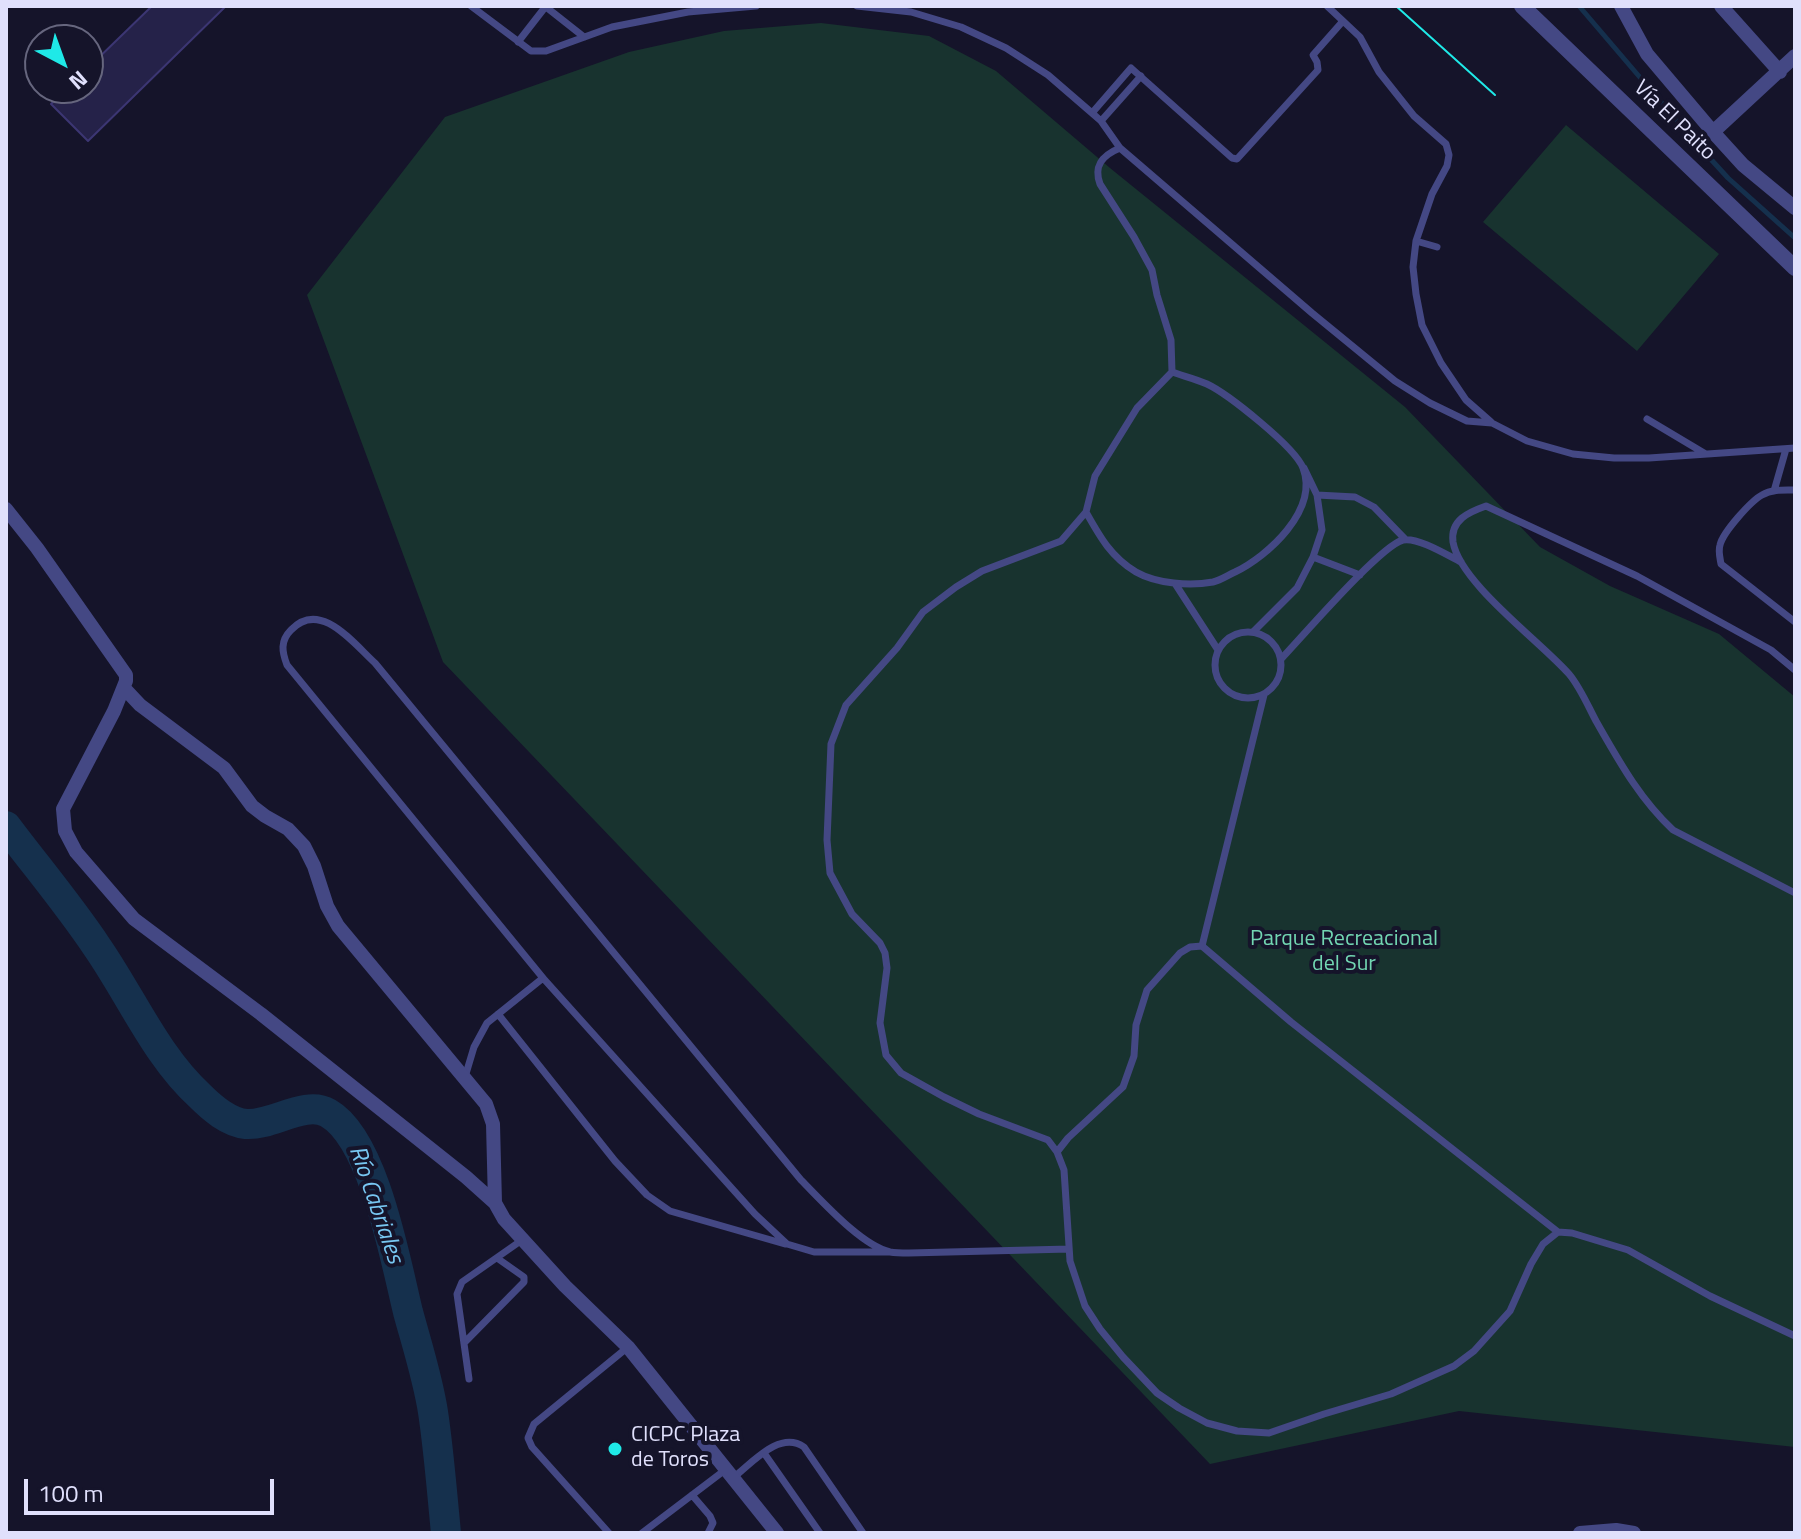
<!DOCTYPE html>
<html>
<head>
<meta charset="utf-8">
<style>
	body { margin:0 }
	#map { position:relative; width:1801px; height:1539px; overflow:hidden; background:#15142a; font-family:"Titillium Web",sans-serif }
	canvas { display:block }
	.frame { position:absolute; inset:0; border:8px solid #e0e0fc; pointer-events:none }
	.north { position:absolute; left:24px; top:24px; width:80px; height:80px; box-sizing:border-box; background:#15142a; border:2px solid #66667e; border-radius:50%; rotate:139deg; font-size:22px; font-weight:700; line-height:32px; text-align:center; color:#e0e0fc }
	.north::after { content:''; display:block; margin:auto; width:28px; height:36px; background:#1fe9e7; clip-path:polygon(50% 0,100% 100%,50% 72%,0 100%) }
	.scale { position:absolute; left:24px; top:1479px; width:250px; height:36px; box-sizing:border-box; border:4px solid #e0e0fc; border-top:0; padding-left:10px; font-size:24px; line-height:28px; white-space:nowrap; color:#e0e0fc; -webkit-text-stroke:6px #15142a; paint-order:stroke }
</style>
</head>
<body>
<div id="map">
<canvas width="1801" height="1539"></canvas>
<div class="frame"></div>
<div class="north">N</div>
<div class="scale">100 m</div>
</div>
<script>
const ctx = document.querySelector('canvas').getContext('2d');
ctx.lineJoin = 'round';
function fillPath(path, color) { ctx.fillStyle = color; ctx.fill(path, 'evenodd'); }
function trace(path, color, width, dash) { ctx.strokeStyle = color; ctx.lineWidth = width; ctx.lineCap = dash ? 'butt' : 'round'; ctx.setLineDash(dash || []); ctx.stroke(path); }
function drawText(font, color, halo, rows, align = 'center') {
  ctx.font = font + ' "Titillium Web",sans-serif'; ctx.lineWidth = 8; ctx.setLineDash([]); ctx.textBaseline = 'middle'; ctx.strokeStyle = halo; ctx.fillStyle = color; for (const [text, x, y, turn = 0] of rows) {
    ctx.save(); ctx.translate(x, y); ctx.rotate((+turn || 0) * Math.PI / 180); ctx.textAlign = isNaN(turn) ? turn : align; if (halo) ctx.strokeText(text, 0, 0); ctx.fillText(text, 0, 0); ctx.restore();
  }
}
fillPath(new Path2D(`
	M 821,23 L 929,36 L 996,71 L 1110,168 L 1405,407 L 1540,547 L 1610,586 L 1719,634 L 1795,697 L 1795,1447 L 1459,1411 L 1210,1464 L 443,662 L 307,295 L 445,117 L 629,52 L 724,31 Z
	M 1566,125 L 1719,254 L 1637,351 L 1483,222 Z`), '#18332f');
trace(new Path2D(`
	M 1579,6 L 1696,143 L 1728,178 L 1795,238`), '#15304d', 5);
trace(new Path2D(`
	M 6,826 C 36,866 69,905 97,947 C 131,996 156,1056 200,1096 C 212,1108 228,1122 246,1124 C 272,1126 305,1100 328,1113 C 374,1139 396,1263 408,1312 C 417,1345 428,1379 433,1412 C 439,1452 442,1493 446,1533`), '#15304d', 30);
const building = new Path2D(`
	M 152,6 L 226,6 L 88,141 L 51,104 L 67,88 L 88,88 L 88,68 Z`);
fillPath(building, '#252249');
trace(building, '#3c3673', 2);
trace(new Path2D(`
	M 471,6 L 531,51 L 546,51 L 612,27 L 688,12 L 756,6
	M 857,6 L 911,12 L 961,27 L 1006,48 L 1048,75 L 1092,113 L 1101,121 L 1120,148 L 1312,313 L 1395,381 L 1430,403 L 1467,421 L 1492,423 L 1527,441 L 1573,454 L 1614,458 L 1649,458 L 1795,448
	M 1327,6 L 1343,21
	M 546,7 L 584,37
	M 518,42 L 546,6
	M 1092,113 L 1131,68 L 1232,158 L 1237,159 L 1318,70 L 1317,62 L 1313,55 L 1343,21 L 1360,37 L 1379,72 L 1414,116 L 1446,144 L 1449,155 L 1447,166 L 1432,194 L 1416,241 L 1413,267 L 1416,294 L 1422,325 L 1441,363 L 1466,400 L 1491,422
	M 1101,121 L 1141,76
	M 1120,148 C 1103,155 1093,165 1100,184 L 1134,237 L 1152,270 L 1157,295 L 1171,340 L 1172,372 L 1137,408 L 1095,476 L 1086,512 L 1061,541 L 982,571 L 956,587 L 923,612 L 897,648 L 846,705 L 831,744 L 827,840 L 830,873 L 852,914 L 880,943 L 885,953 L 887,968 L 880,1023 L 886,1055 L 901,1073 L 944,1097 L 979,1114 L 1048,1140 L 1057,1152 L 1064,1170 L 1070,1261 L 1085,1306 L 1100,1329 L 1123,1357 L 1157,1393 L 1179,1408 L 1207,1423 L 1237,1431 L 1269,1433 L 1324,1414 L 1391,1394 L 1454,1366 L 1474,1351 L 1510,1311 L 1531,1264 L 1543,1244 L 1558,1232 L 1572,1233 L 1628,1250 L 1710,1296 L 1795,1336
	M 1416,241 L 1437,247
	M 1647,419 L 1704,453
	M 1795,490 C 1784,490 1772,489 1762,495 C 1751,501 1723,532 1720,545 C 1718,551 1720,558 1721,564 L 1795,622
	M 1774,491 L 1786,449
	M 1317,495 L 1355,497 L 1374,507 L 1405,539
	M 1086,512 C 1100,537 1111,557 1136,572 C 1157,584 1190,586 1213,582 C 1221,580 1228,575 1235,572 C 1268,556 1319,510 1303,468 C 1295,447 1228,394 1207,384 C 1196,379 1183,376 1172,372
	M 1313,557 L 1360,575
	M 1176,585 L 1218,650
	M 1253,632 L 1297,588 L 1313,557 L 1322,530 L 1317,495 L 1304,468
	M1215 665a33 33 0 1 1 66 0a33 33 0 1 1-66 0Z
	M 1281,659 C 1302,637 1380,546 1403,540 C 1418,537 1447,555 1461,562
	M 1795,670 L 1771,650 L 1637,576 L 1486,506 C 1469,512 1450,520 1453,542 C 1460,583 1540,641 1569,674 C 1580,687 1588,706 1596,721 C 1619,761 1639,798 1673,830 L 1795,893
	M 1202,946 L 1264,695
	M 543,978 L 755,1214 L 787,1244 L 814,1252 L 887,1252
	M 498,1014 L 615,1161 L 647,1195 L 670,1211 L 785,1244
	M 465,1077 L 474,1047 L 487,1023 L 543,978 L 287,665 C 282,652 280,641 291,630 C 320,599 353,643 375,663 L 801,1180 C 823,1202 861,1245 890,1252 C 896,1253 903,1253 909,1253 L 1069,1249
	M 1057,1152 L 1068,1138 L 1123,1087 L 1134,1056 L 1136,1025 L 1147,990 L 1180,953 L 1190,947 L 1202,946 L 1291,1022 L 1558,1232
	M 464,1343 L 524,1282 L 524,1277 L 497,1258
	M 469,1379 L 457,1294 L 462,1282 L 522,1240
	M 764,1453 L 820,1533
	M 734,1477 C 753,1462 780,1430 804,1447 L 863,1533
	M 692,1495 L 710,1516 L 713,1523 L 708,1533
	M 609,1533 L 532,1447 L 528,1438 L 534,1424 L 628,1347
	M 642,1533 L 725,1470`), '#444884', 7);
trace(new Path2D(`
	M 1621,6 L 1647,54 L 1713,132 L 1743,165 L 1795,208
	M 1721,6 L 1780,72
	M 1713,132 L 1795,56
	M 6,509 L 37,548 L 126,675 L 126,681 L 114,711 L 63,809 L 65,831 L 76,852 L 134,919 L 261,1014 L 466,1177 L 495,1203 L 504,1219 L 565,1286 L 628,1347 L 777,1533
	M 124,688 L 140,705 L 224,768 L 252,806 L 265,816 L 288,829 L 304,846 L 314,866 L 327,906 L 338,926 L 486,1104 L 493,1124 L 495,1203
	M 1580,1533 L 1616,1530 L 1634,1533`), '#444884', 14);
trace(new Path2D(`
	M 1522,6 L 1795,268`), '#444884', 16);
trace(new Path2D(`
	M 1396,6 L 1495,95`), '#1fe9e7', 2);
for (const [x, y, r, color] of [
	[615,1449,8,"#1fe9e7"]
]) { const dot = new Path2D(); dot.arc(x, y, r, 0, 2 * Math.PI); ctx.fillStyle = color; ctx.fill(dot); trace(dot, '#15142a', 3); }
drawText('22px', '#e0e0fc', '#15142a', [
	["Vía El Paito",1674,121,44]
]);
drawText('22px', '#72d6b2', '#15142a', [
	["Parque Recreacional",1344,940],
	["del Sur",1344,965]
]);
drawText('22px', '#e0e0fc', '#15142a', [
	["CICPC Plaza",631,1436],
	["de Toros",631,1461]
], 'left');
drawText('italic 24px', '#78c7f2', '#15142a', [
	["Río Cabriales",375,1205,71]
]);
</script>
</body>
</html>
